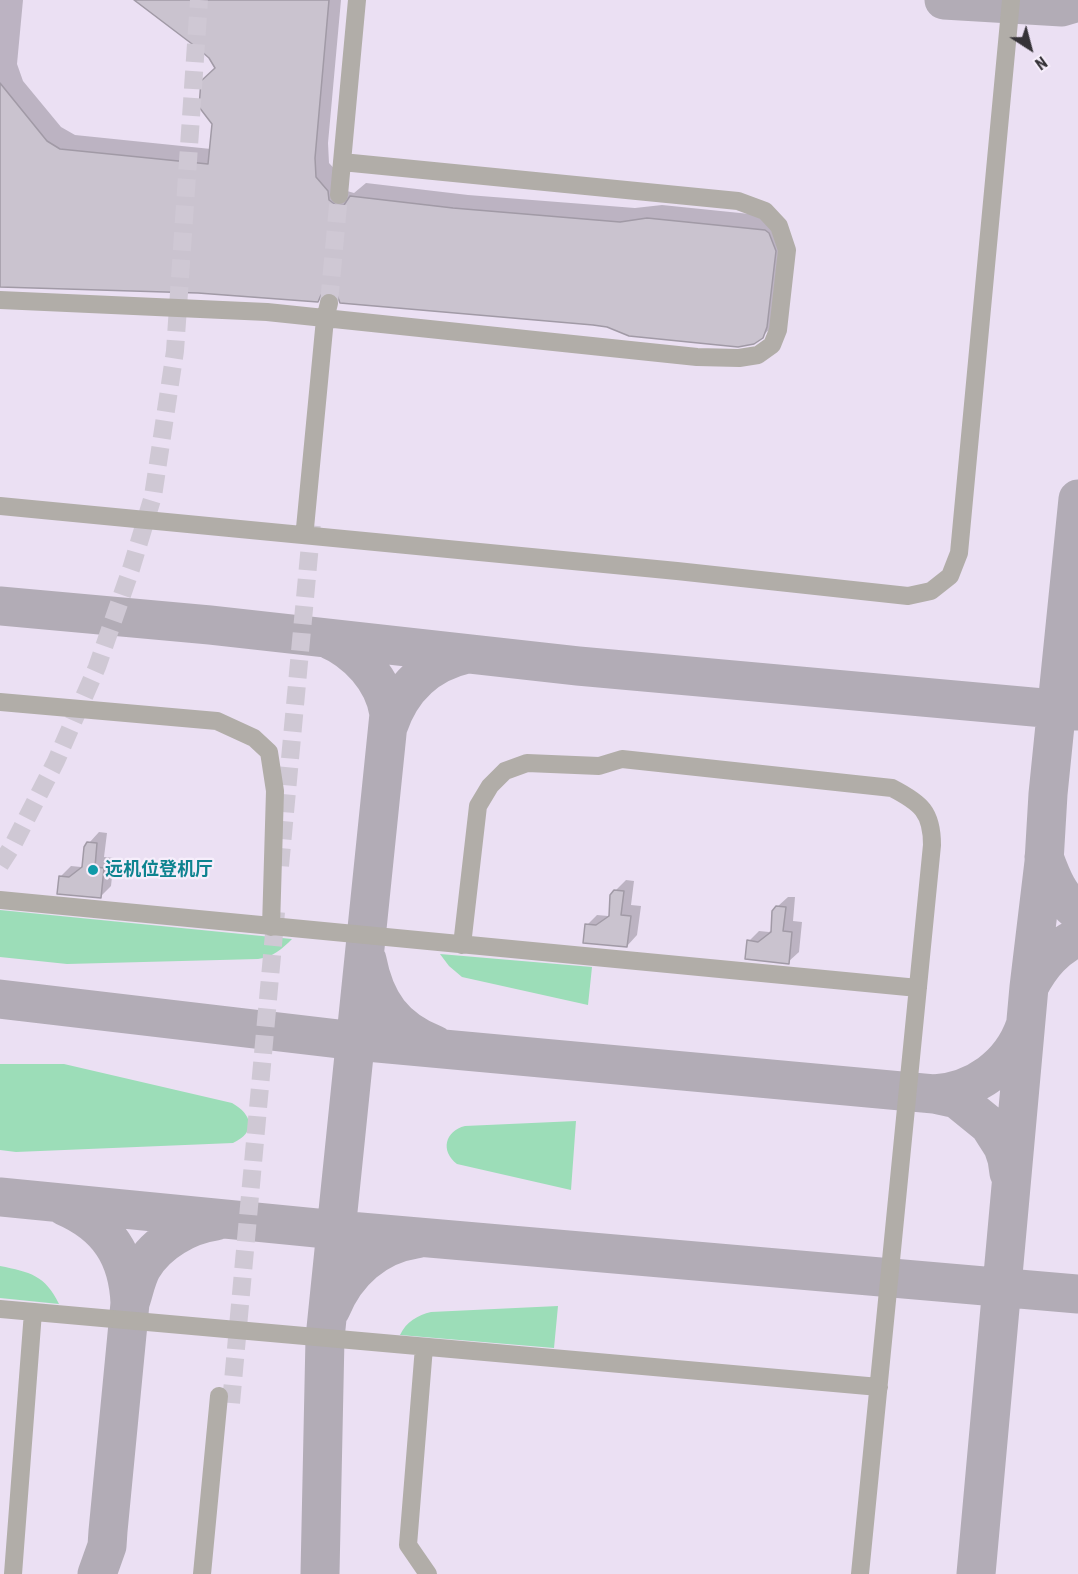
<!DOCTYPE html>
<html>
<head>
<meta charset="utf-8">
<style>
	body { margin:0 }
	#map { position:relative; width:1078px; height:1574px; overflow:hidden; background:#f6eefb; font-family:"Roboto Condensed",sans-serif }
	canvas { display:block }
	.north { position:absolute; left:1000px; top:18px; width:60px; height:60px; -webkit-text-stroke:4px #f6eefb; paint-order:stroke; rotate:144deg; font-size:16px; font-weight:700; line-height:24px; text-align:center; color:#353237 }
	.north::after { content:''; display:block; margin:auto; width:21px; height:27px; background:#353237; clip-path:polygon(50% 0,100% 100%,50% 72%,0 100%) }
</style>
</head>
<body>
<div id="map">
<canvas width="1078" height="1574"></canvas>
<div class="north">N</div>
</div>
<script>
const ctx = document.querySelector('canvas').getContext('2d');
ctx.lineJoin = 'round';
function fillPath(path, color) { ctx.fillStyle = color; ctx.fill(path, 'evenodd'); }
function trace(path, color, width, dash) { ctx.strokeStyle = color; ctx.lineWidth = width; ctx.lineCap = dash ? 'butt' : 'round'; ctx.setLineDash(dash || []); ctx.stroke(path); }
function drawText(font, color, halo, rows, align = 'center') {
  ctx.font = font + ' "Roboto Condensed","Noto Sans SC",sans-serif'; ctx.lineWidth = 4.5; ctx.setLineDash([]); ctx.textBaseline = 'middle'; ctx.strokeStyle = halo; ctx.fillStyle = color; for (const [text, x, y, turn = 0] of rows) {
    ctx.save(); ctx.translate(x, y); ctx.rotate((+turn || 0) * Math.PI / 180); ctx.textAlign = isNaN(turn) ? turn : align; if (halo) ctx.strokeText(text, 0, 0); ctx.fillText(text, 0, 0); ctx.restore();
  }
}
fillPath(new Path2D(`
	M 0,0 L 1078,0 L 1078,1574 L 0,1574 Z`), '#ebe0f3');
fillPath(new Path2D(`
	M 0,910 L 292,939 C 282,949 273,957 258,959 L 67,964 L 0,957 Z
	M 440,954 L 592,967 L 588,1005 L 462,977 L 449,966 Z
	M 0,1064 L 64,1064 L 232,1103 C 252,1114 257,1132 233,1143 L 16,1152 L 0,1150 Z
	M 576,1121 L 571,1190 L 457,1164 C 440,1151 445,1131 465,1126 Z
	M 0,1266 C 30,1272 45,1275 59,1304 L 0,1298 Z
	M 558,1306 L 554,1348 L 400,1335 C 406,1322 418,1315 431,1312 Z`), '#9cddb8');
fillPath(new Path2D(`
	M 0,0 L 23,0 L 17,64 L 23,81 L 61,127 L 75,135 L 211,149 L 216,68 L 210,57 L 134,0 L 341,0 L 328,143 L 329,163 L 342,177 L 347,191 L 354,193 L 366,183 L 468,195 L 635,208 L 662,205 L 779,217 L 776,322 L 762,337 L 608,326 L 338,294 L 331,290 L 325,292 L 317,300 L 199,292 L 0,285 Z
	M 99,832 L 107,833 L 104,857 L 114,858 L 111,886 L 100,897 L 60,877 L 71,866 L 81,867 L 84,865 L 89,843 Z
	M 626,880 L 634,881 L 631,905 L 641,906 L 637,935 L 627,946 L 587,925 L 597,915 L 608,916 L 611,913 L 615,891 Z
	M 788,897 L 795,897 L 793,921 L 802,922 L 799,952 L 788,962 L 749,941 L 759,931 L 769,932 L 772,930 L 777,907 Z`), '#0003');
trace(new Path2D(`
	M 944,0 L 1062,7 L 1078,2
	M 0,606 L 210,625 L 578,666 L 1078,711
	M 388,727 C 401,688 427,663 467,654
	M 1044,857 C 1052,879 1059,897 1078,912
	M 367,960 C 375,1002 394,1029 435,1045
	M 1029,987 C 1041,964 1055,948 1078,937
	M 0,999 L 356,1041 L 934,1094 C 975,1091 1011,1066 1025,1026
	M 934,1094 L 957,1099 L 989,1125 L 1003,1147 L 1007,1159 L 1009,1173
	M 0,1197 L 337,1230 L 1078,1294
	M 64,1206 C 108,1225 128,1256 130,1303 L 108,1531 L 107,1546 L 97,1574
	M 130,1303 C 134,1292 136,1279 142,1268 C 157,1242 188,1225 216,1221
	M 331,1309 C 346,1272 376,1245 416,1239
	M 320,1574 L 325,1338 L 389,714 C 384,680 357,651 326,638
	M 976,1574 L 1029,987 L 1044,862 L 1048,794 L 1078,499`), '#b2acb6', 39);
const building = new Path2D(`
	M 134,0 L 329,0 L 315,158 L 316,177 L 328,191 L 329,200 L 337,206 L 344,205 L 350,196 L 453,208 L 620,222 L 647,218 L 765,230 L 769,233 L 776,251 L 767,327 L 763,338 L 754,344 L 738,347 L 629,336 L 607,327 L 593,325 L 340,303 L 337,295 L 331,292 L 321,295 L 318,302 L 198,293 L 0,287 L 0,83 L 47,141 L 60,149 L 208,164 L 212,124 L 199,107 L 201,81 L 215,68 L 209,58 L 200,50 Z
	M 87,842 L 97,843 L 95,867 L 104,868 L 101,898 L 57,894 L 59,876 L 69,877 L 82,867 L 84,847 Z
	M 614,890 L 624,891 L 621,915 L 631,916 L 627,947 L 583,943 L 585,924 L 596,925 L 609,916 L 610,895 Z
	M 776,906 L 786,907 L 783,931 L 792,932 L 789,964 L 745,959 L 747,940 L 758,942 L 771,932 L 772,911 Z`);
fillPath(building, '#cac3cf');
trace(building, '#a19aa6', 1.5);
trace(new Path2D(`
	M 329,303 L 339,195
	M 280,866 L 312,523
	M 231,1403 L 276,912`), '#cfc8d4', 18, [18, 9]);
trace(new Path2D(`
	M 0,865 L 14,843 L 56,761 L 97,667 L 131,569 L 153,496 L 175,351 L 199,0`), '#cfc8d4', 18, [18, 9]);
trace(new Path2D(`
	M 339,195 L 342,162
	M 0,300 L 267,312 L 697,357 L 739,358 L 758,355 L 772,345 L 778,330 L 787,250 L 779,226 L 765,211 L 738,201 L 342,162 L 357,0
	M 0,506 L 677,571 L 908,596 L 931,591 L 950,576 L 959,553 L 1011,0
	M 305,528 L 325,319 L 329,303
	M 0,702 L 217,721 L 254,738 L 269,752 L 275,791 L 271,927
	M 0,900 L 918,988
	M 462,945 L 478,806 L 490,786 L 505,771 L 527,763 L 599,766 L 622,759 L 892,788 C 921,803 932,812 932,845 L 860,1574
	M 0,1309 L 879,1387
	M 424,1347 L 408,1545 L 428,1574
	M 13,1574 L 33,1312
	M 202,1574 L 219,1396`), '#b1ada8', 18);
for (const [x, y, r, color] of [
	[93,870,6,"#0f9aa8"]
]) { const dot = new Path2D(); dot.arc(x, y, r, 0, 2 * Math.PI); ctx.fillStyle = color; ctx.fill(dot); trace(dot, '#f6eefb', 2); }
drawText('bold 18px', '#0d838f', '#f6eefb', [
	["远机位登机厅",105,870]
], 'left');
</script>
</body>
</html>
